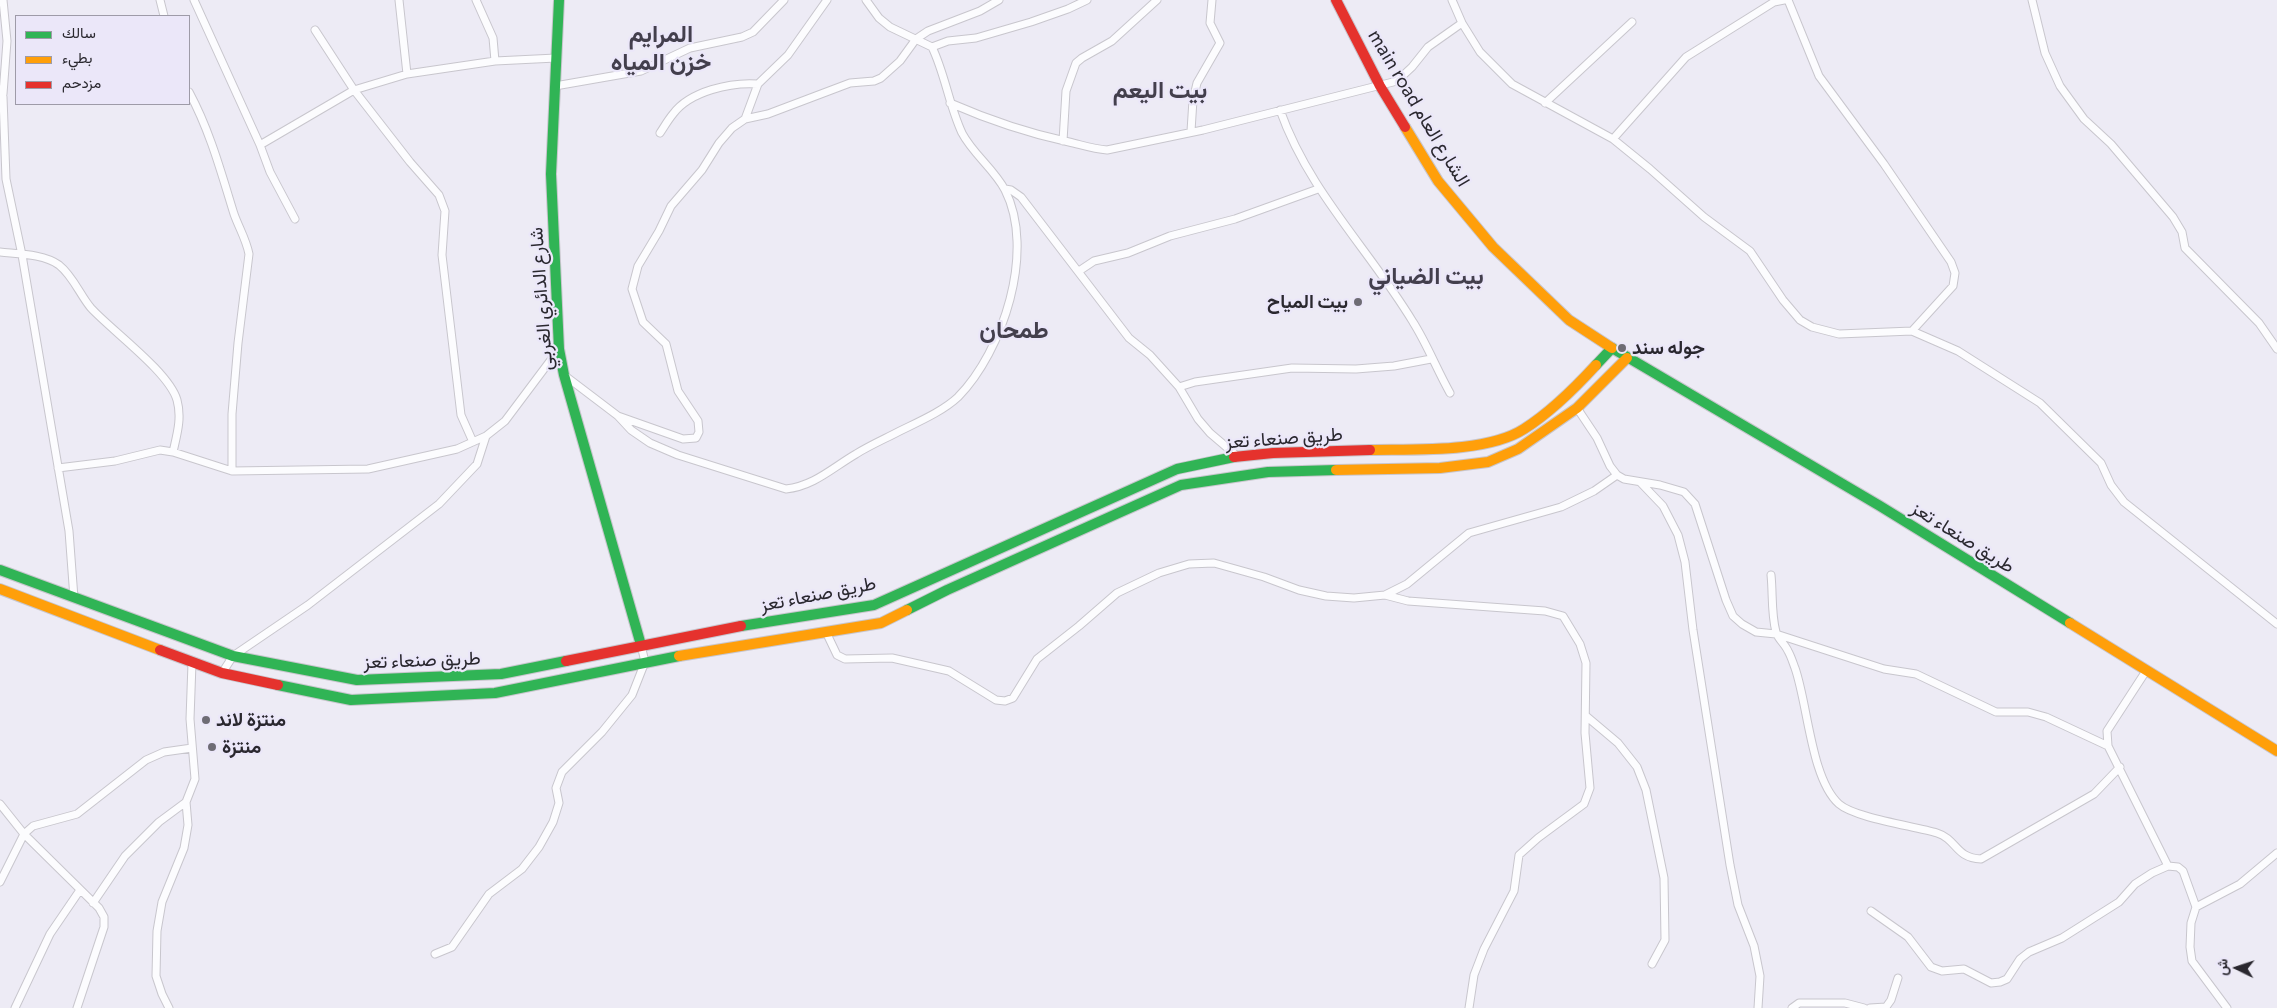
<!DOCTYPE html>
<html>
<head>
<meta charset="utf-8">
<style>
	body { margin:0 }
	#map { position:relative; width:2277px; height:1008px; overflow:hidden; background:#edebf5; font-family:Commissioner,Vazirmatn,sans-serif }
	canvas { display:block }
	.legend { position:absolute; left:15px; top:15px; width:175px; height:90px; box-sizing:border-box; background:#ebe7f9; border:1px solid #9e9ba8; margin:0; padding:6px 9px; list-style:none; font-size:15px; color:#2a282f }
	.legend li { display:flex; align-items:center; gap:10px; height:25px }
	.legend b { width:25px; border:1px solid #9e9ba8 }
	.north { position:absolute; left:2212px; top:943px; width:50px; height:50px; -webkit-text-stroke:4px #ebe7f9; paint-order:stroke; rotate:274deg; font-size:14px; font-weight:700; line-height:20px; text-align:center; color:#2a282f }
	.north::after { content:''; display:block; margin:auto; width:18px; height:22px; background:#2a282f; clip-path:polygon(50% 0,100% 100%,50% 72%,0 100%) }
</style>
</head>
<body>
<div id="map">
<canvas width="2277" height="1008"></canvas>
<ul class="legend">
<li><b style="height:6px;background:#30b455"></b>سالك</li>
<li><b style="height:6px;background:#ff9f0a"></b>بطيء</li>
<li><b style="height:6px;background:#e5322d"></b>مزدحم</li>
</ul>
<div class="north">ش</div>
</div>
<script>
const ctx = document.querySelector('canvas').getContext('2d');
ctx.lineJoin = 'round';
function trace(path, color, width, dash) { ctx.strokeStyle = color; ctx.lineWidth = width; ctx.lineCap = dash ? 'butt' : 'round'; ctx.setLineDash(dash || []); ctx.stroke(path); }
function drawText(font, color, halo, rows, align = 'center') {
  ctx.font = font + ' Commissioner,Vazirmatn,sans-serif'; ctx.lineWidth = 4.5; ctx.setLineDash([]); ctx.textBaseline = 'middle'; ctx.strokeStyle = halo; ctx.fillStyle = color; for (const [text, x, y, turn = 0] of rows) {
    ctx.save(); ctx.translate(x, y); ctx.rotate((+turn || 0) * Math.PI / 180); ctx.textAlign = isNaN(turn) ? turn : align; if (halo) ctx.strokeText(text, 0, 0); ctx.fillText(text, 0, 0); ctx.restore();
  }
}
const street = new Path2D(`
	M 160,0 L 164,16
	M 194,0 L 260,145 L 270,172 L 295,219
	M 399,0 L 407,74
	M 476,0 L 493,38 L 495,61
	M 1452,0 L 1462,23 L 1480,52 L 1512,84 L 1613,139 L 1650,169 L 1704,217 L 1750,251 L 1783,300 L 1800,320 L 1812,327 L 1839,334 L 1912,331 L 1958,351 L 2040,403 L 2101,463 L 2111,485 L 2124,502 L 2277,624
	M 1788,0 L 1819,76 L 1884,164 L 1951,262 L 1955,273 L 1953,286 L 1912,331
	M 2032,0 L 2045,53 L 2060,86 L 2084,119 L 2111,144 L 2173,217 L 2182,232 L 2185,248 L 2259,323 L 2277,349
	M 315,30 L 354,90 L 410,162 L 439,195 L 445,211 L 442,255 L 461,415 L 473,442
	M 932,47 L 948,41 L 976,38 L 1031,22 L 1068,9 L 1087,0
	M 555,86 L 641,71 L 690,48 L 742,37 L 753,32 L 784,0
	M 0,89 L 3,97 L 6,179 L 22,255 L 69,531 L 74,598
	M 189,92 C 210,131 221,172 234,214 C 239,228 246,239 249,254 L 238,343 L 232,414 L 232,471
	M 3,94 L 7,41 L 3,0
	M 950,103 C 989,120 1027,133 1069,142 C 1082,145 1093,149 1107,150 L 1203,130 L 1397,81 L 1412,67 L 1428,47 L 1462,23
	M 1545,103 L 1632,22
	M 1280,110 C 1309,192 1369,249 1413,322 C 1427,344 1437,370 1450,393
	M 745,119 L 758,84 L 788,55 L 827,0
	M 1191,131 L 1193,100 L 1197,83 L 1220,43 L 1210,23 L 1212,0
	M 660,133 C 664,127 668,120 673,114 C 690,91 731,82 758,84
	M 1613,139 L 1686,57 L 1774,2 L 1784,0
	M 1063,141 L 1066,91 L 1076,63 L 1082,58 L 1112,41 L 1157,0
	M 260,145 L 354,90 L 407,74 L 495,61 L 556,58
	M 1005,189 L 1011,190 L 1021,197 L 1129,338 L 1150,355 L 1179,387 L 1198,419 L 1210,433 L 1237,456
	M 0,252 C 18,254 44,254 59,265 C 73,276 80,295 91,308 C 111,330 169,372 177,400 C 182,418 177,434 173,452
	M 1079,271 L 1094,261 L 1128,253 L 1170,236 L 1235,219 L 1318,189
	M 564,375 L 618,416 L 631,430 L 650,443 L 678,455 L 786,489 C 814,486 832,468 856,454 C 867,447 880,441 892,435 C 913,424 941,413 958,397 C 1003,351 1036,251 1005,190 C 994,169 973,154 962,133 C 949,105 945,74 932,47 L 890,27 L 879,18 L 866,0
	M 1179,387 L 1195,382 L 1292,368 L 1356,369 L 1394,366 L 1431,359
	M 1577,408 L 1597,438 L 1610,466 L 1617,475 L 1624,479 L 1660,485 L 1684,492 L 1695,504 L 1726,600 L 1733,616 L 1742,624 L 1756,632 L 1776,634 L 1884,669 L 1916,674 L 1996,712 L 2028,712 L 2046,717 L 2108,746
	M 618,416 L 683,439 L 696,438 L 699,432 L 698,421 L 678,391 L 666,344 L 643,322 L 632,289 L 638,266 L 659,231 L 671,206 L 702,170 L 719,143 L 732,128 L 745,119 L 768,114 L 850,83 L 874,81 L 881,78 L 900,61 L 916,39 L 928,31 L 980,11 L 999,0
	M 58,468 L 115,461 L 160,450 L 173,452 L 232,471 L 368,469 L 457,449 L 486,436 L 505,421 L 559,349
	M 1641,483 L 1663,506 L 1678,535 L 1685,562 L 1693,630 L 1730,865 L 1738,905 L 1754,946 L 1760,976 L 1758,1008
	M 1771,575 C 1773,594 1771,613 1776,632 C 1778,639 1785,644 1788,651 C 1791,656 1793,663 1795,668 C 1808,705 1811,779 1839,804 C 1855,818 1914,826 1937,833 C 1957,839 1955,858 1981,859 L 2094,794 L 2120,767
	M 1385,595 L 1408,601 L 1545,611 L 1563,616 L 1580,644 L 1586,663 L 1585,733 L 1590,788 L 1584,804 L 1538,838 L 1519,855 L 1514,891 L 1484,949 L 1474,975 L 1469,1008
	M 826,632 L 837,655 L 845,659 L 892,658 L 949,671 L 996,700 L 1005,701 L 1013,698 L 1037,659 L 1079,626 L 1117,593 L 1159,573 L 1189,564 L 1214,563 L 1264,577 L 1299,590 L 1326,596 L 1354,598 L 1385,595 L 1407,584 L 1469,533 L 1561,507 L 1594,491 L 1617,475
	M 2146,671 L 2107,731 L 2108,746 L 2168,866
	M 222,673 L 233,656 L 308,605 L 439,504 L 477,464 L 486,436
	M 1586,716 L 1618,743 L 1637,767 L 1646,790 L 1664,878 L 1665,940 L 1652,964
	M 0,804 L 24,834 L 99,908 L 104,917 L 104,927 L 77,1008
	M 0,882 L 24,834 L 33,826 L 77,814 L 146,760 L 164,752 L 192,748
	M 93,903 L 125,856 L 159,822 L 186,802
	M 2196,907 L 2240,884 L 2277,853
	M 1871,911 L 1908,937 L 1931,967 L 1942,971 L 1964,969 L 1991,983 L 2000,982 L 2007,979 L 2020,959 L 2029,952 L 2062,938 L 2119,902 L 2135,884 L 2152,873 L 2168,866 L 2178,867 L 2183,871 L 2196,907 L 2191,923 L 2190,947 L 2192,961 L 2227,1008
	M 435,954 L 452,947 L 489,894 L 522,869 L 539,847 L 553,822 L 559,803 L 556,788 L 562,772 L 602,732 L 632,695 L 645,662 L 641,645
	M 15,1008 L 50,934 L 80,890
	M 169,1008 L 162,994 L 156,976 L 157,931 L 162,902 L 184,848 L 188,825 L 186,802 L 195,779 L 190,719 L 192,663
	M 1792,1008 L 1799,1003 L 1845,1003 L 1864,1008
	M 1870,1008 L 1886,1007 L 1891,1000 L 1898,978`);
const fast = new Path2D(`
	M 559,0 L 551,174 L 559,349 L 564,375 L 641,645
	M 1596,365 L 1612,348 L 1880,506 L 2070,623
	M 0,570 L 233,656 L 357,680 L 501,674 L 566,661
	M 907,610 L 947,590 L 1181,485 L 1268,472 L 1336,470
	M 741,626 L 874,605 L 1177,469 L 1234,457
	M 278,685 L 351,700 L 495,693 L 679,656`);
const slow = new Path2D(`
	M 1405,127 L 1438,181 L 1493,247 L 1569,320 L 1612,348
	M 1370,450 C 1413,449 1487,453 1524,429 C 1551,412 1574,389 1596,365
	M 1336,470 L 1440,468 L 1488,462 L 1518,449 L 1577,408 L 1627,358
	M 0,589 L 160,650
	M 2070,623 L 2277,751
	M 679,656 L 881,623 L 907,610`);
const jam = new Path2D(`
	M 1336,0 L 1380,86 L 1405,127
	M 1234,457 L 1273,453 L 1370,450
	M 160,650 L 222,673 L 278,685
	M 566,661 L 741,626`);
trace(street, '#c8c6cd', 9);
trace(fast, '#c8c6cd', 12);
trace(slow, '#c8c6cd', 12);
trace(jam, '#c8c6cd', 12);
trace(street, '#fcfcfe', 7);
trace(fast, '#30b455', 10);
trace(slow, '#ff9f0a', 10);
trace(jam, '#e5322d', 10);
for (const [x, y, r, color] of [
	[1358,302,5,"#6e6c74"],
	[1622,348,5,"#6e6c74"],
	[206,720,5,"#6e6c74"],
	[212,747,5,"#6e6c74"]
]) { const dot = new Path2D(); dot.arc(x, y, r, 0, 2 * Math.PI); ctx.fillStyle = color; ctx.fill(dot); trace(dot, '#ebe7f9', 2); }
drawText('19px', '#2a282f', '#ebe7f9', [
	["main road الشارع العام",1419,108,59],
	["شارع الدائري الغربي",541,299,-94],
	["طريق صنعاء تعز",1284,438,-4],
	["طريق صنعاء تعز",1963,537,32],
	["طريق صنعاء تعز",818,594,-11],
	["طريق صنعاء تعز",422,660,-2]
]);
drawText('bold 19px', '#2a282f', '#ebe7f9', [
	["بيت المياح",1348,302,"right"],
	["جوله سند",1632,348],
	["منتزة لاند",216,720],
	["منتزة",222,747]
], 'left');
drawText('bold 24px', '#433f4d', '#ebe7f9', [
	["المرايم",661,34],
	["خزن المياه",661,62],
	["بيت اليعم",1160,90],
	["بيت الضياني",1426,276],
	["طمحان",1014,330]
]);
</script>
</body>
</html>
